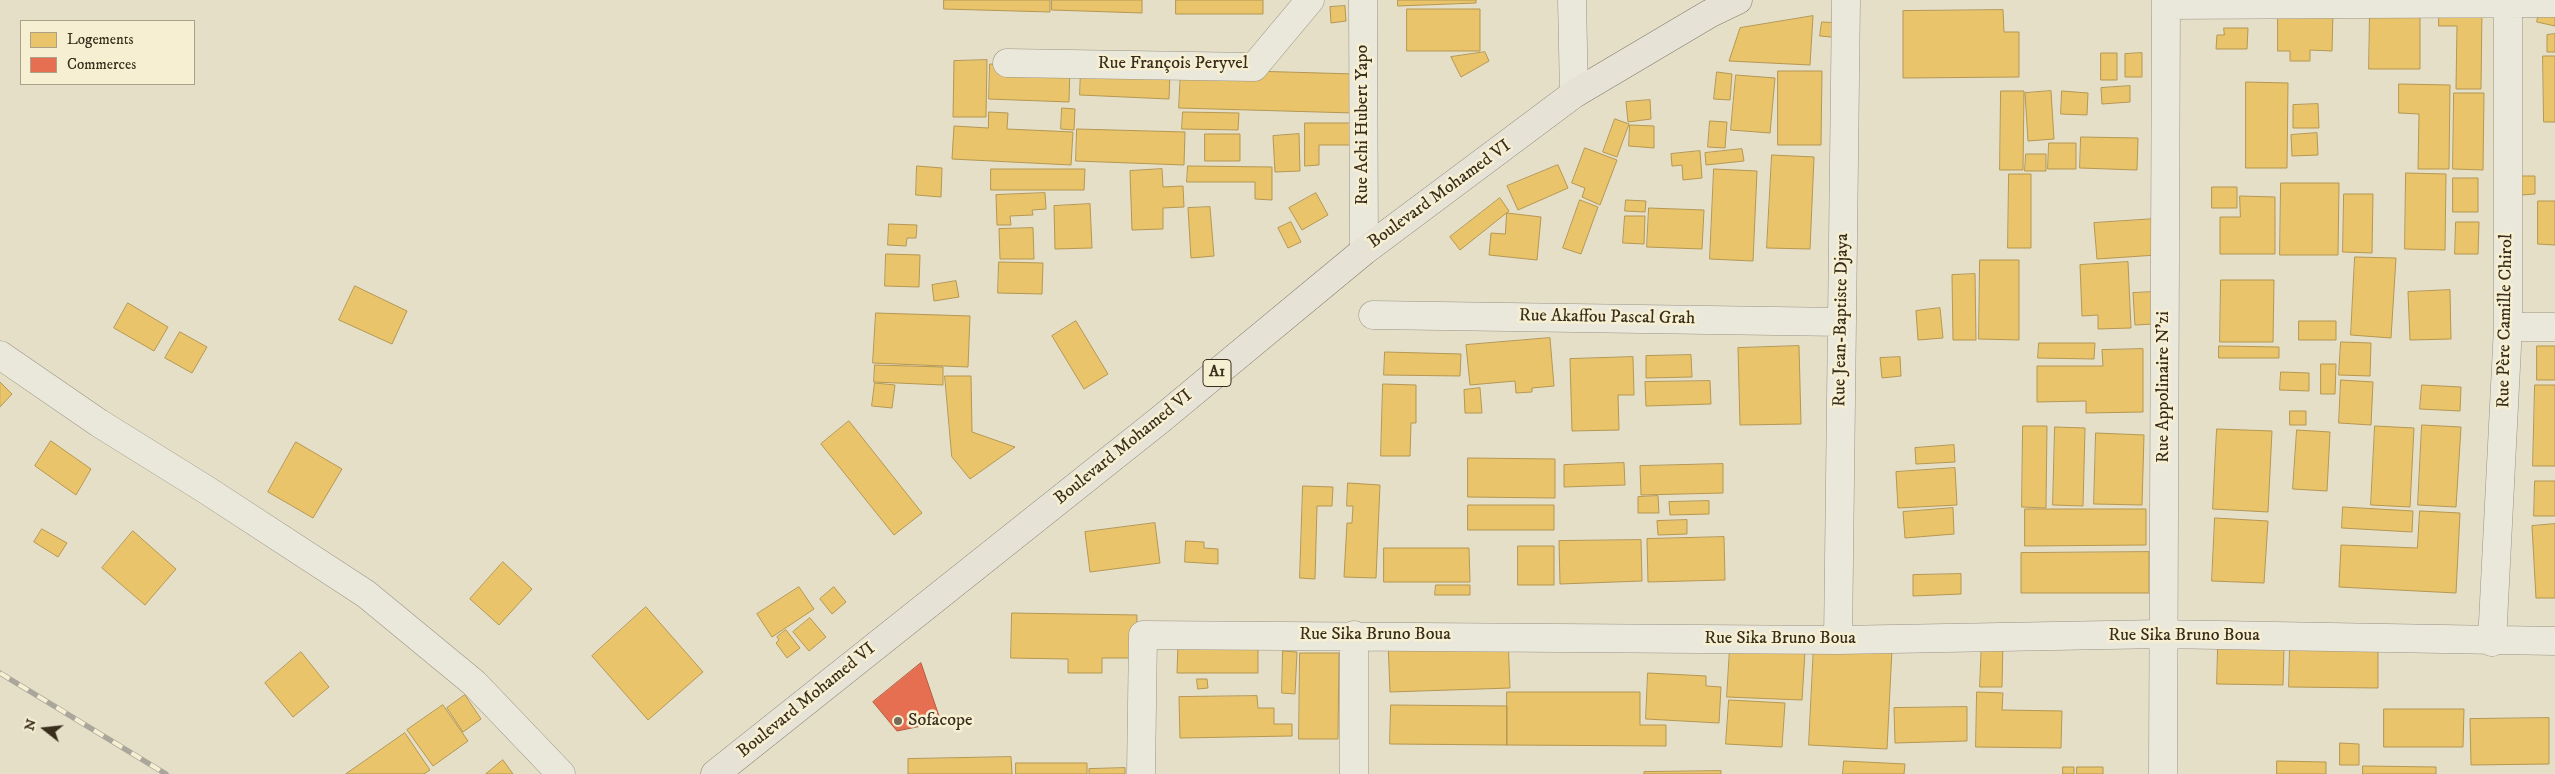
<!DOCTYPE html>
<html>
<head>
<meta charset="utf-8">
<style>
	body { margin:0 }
	#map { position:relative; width:2555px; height:774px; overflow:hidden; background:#e5dfc7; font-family:"IM FELL DW Pica",serif }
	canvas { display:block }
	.legend { position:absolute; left:20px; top:20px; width:175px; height:65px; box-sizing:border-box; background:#f7efd2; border:1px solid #aba189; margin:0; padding:6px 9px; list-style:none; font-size:15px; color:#392d1c }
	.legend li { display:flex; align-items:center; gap:10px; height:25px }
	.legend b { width:25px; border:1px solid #aba189 }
	.north { position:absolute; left:20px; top:704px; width:50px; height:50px; -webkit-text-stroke:4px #f7efd2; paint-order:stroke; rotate:286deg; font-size:14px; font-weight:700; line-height:20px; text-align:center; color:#392d1c }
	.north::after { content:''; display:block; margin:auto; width:18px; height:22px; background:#392d1c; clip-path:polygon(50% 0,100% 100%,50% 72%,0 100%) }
</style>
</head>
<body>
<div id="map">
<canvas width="2555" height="774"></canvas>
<ul class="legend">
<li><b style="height:14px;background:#e9c46a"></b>Logements</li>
<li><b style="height:14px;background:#e76f51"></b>Commerces</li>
</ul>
<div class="north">N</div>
</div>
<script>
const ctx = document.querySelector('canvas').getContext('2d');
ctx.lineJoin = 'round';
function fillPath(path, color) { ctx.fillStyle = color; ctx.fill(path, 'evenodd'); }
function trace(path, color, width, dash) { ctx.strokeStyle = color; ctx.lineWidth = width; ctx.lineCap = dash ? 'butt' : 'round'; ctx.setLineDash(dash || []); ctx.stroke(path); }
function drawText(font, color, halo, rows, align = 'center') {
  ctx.font = font + ' "IM FELL DW Pica",serif'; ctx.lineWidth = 5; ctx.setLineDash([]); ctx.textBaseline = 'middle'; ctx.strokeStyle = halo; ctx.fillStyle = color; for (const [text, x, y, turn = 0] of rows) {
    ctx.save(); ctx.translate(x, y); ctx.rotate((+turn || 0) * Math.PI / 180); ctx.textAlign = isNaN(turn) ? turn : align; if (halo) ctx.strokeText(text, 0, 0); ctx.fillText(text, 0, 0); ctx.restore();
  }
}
const homes = new Path2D(`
	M 944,0 L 1050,0 L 1050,12 L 944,9 Z
	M 1052,0 L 1142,0 L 1142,13 L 1052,10 Z
	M 1176,0 L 1263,0 L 1263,14 L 1176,14 Z
	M 1398,0 L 1476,0 L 1476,3 L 1398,6 Z
	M 2541,4 L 2555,6 L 2555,26 L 2537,22 Z
	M 1345,6 L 1346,21 L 1331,23 L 1330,7 Z
	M 2439,8 L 2482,8 L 2481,89 L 2456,89 L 2457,26 L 2439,26 Z
	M 1407,9 L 1480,9 L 1480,51 L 1407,51 Z
	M 2003,10 L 2004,32 L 2019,32 L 2019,77 L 1903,78 L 1903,11 Z
	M 2278,11 L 2333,11 L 2332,51 L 2310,50 L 2310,61 L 2290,61 L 2290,51 L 2278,51 Z
	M 2370,11 L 2420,11 L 2420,69 L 2369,69 Z
	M 1813,16 L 1810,65 L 1729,61 L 1740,28 Z
	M 1822,22 L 1842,23 L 1841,38 L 1820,36 Z
	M 2224,28 L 2248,28 L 2247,49 L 2216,49 L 2217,35 L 2224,35 Z
	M 2555,34 L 2555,52 L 2547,52 L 2547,35 Z
	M 1485,52 L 1489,61 L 1461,77 L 1451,57 Z
	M 2101,53 L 2117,53 L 2117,80 L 2101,80 Z
	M 2142,53 L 2142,77 L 2125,77 L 2125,54 Z
	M 2543,56 L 2555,56 L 2555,122 L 2544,122 Z
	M 987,60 L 986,117 L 953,117 L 954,61 Z
	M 990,64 L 1070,66 L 1069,102 L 989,99 Z
	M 1081,69 L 1170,73 L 1169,99 L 1080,95 Z
	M 1181,69 L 1355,74 L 1353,113 L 1179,108 Z
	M 1778,71 L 1822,71 L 1821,145 L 1778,145 Z
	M 1717,72 L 1732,74 L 1730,100 L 1714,99 Z
	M 1736,75 L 1775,78 L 1770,133 L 1731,130 Z
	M 2246,82 L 2288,83 L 2287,168 L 2246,168 Z
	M 2399,84 L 2450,85 L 2449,169 L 2418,169 L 2419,114 L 2399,113 Z
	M 2130,86 L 2130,102 L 2102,104 L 2101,88 Z
	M 2001,91 L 2024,91 L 2023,170 L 2000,170 Z
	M 2051,91 L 2054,139 L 2028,141 L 2025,93 Z
	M 2062,91 L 2088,93 L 2087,115 L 2061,114 Z
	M 2454,93 L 2484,93 L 2483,170 L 2453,169 Z
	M 1650,100 L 1651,119 L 1628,122 L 1626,102 Z
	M 2318,104 L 2319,128 L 2293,128 L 2293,105 Z
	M 1062,108 L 1075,109 L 1074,130 L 1061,129 Z
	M 989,112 L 1008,113 L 1007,129 L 1073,132 L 1071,165 L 952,159 L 954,126 L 988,128 Z
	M 1183,112 L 1239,113 L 1238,130 L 1182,129 Z
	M 1615,119 L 1629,124 L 1617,157 L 1603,152 Z
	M 1710,121 L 1727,122 L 1725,148 L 1708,147 Z
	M 1305,123 L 1357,123 L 1357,145 L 1319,145 L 1319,165 L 1305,166 Z
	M 1630,125 L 1654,126 L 1654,148 L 1629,146 Z
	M 1077,129 L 1185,132 L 1184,165 L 1076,161 Z
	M 2317,133 L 2318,155 L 2292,156 L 2291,135 Z
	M 1205,134 L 1240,134 L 1240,161 L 1205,161 Z
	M 1299,134 L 1300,171 L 1275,172 L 1273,136 Z
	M 2081,137 L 2138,138 L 2137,170 L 2080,168 Z
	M 2049,143 L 2076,143 L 2076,169 L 2048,169 Z
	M 1585,148 L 1617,160 L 1600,205 L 1582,197 L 1585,188 L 1572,183 Z
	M 1742,149 L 1744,161 L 1706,165 L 1705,153 Z
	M 1700,151 L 1702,178 L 1683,180 L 1682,165 L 1672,166 L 1671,154 Z
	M 2026,154 L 2046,154 L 2046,171 L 2025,171 Z
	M 1772,155 L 1814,157 L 1810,249 L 1767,248 Z
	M 1558,165 L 1568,188 L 1518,210 L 1507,186 Z
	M 917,166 L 942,168 L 941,197 L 916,195 Z
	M 1188,166 L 1272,167 L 1272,200 L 1255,199 L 1255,182 L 1187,182 Z
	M 991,169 L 1085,169 L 1084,190 L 991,190 Z
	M 1162,169 L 1163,187 L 1183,186 L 1184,207 L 1163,208 L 1163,229 L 1132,230 L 1130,171 Z
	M 1714,169 L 1757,171 L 1753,261 L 1710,259 Z
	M 2406,173 L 2446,174 L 2445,250 L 2405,249 Z
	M 2009,174 L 2031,174 L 2031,248 L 2008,248 Z
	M 2521,176 L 2535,176 L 2535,194 L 2522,195 Z
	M 2453,178 L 2478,178 L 2478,212 L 2453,212 Z
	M 2281,183 L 2339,183 L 2338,255 L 2280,255 Z
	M 2212,187 L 2237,187 L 2237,208 L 2212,208 Z
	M 1045,193 L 1046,209 L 1032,210 L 1033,215 L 1010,216 L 1011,225 L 997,225 L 996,195 Z
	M 1316,193 L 1328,215 L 1302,230 L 1289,208 Z
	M 2344,194 L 2373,194 L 2372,253 L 2343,252 Z
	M 2240,196 L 2275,197 L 2275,254 L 2220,254 L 2220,217 L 2240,217 Z
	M 1500,198 L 1509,211 L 1460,250 L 1450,237 Z
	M 1580,200 L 1598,207 L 1581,254 L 1563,248 Z
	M 1626,200 L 1646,201 L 1645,212 L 1625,211 Z
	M 2538,201 L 2555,201 L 2555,245 L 2538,244 Z
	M 1090,204 L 1092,248 L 1055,249 L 1054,206 Z
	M 1210,207 L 1214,256 L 1191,258 L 1188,208 Z
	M 1649,208 L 1704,210 L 1702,249 L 1647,247 Z
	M 1507,213 L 1541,217 L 1537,260 L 1489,255 L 1491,233 L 1505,234 Z
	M 1625,216 L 1645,216 L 1644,244 L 1623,243 Z
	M 2155,219 L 2157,255 L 2097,259 L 2094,223 Z
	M 1291,222 L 1301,242 L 1288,248 L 1278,228 Z
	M 2456,222 L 2479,222 L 2478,254 L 2455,254 Z
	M 889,224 L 917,225 L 916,238 L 907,238 L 906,246 L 888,245 Z
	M 1033,228 L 1034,259 L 1000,259 L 999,229 Z
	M 886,254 L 920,255 L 919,287 L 885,286 Z
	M 2355,257 L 2396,258 L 2391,338 L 2351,335 Z
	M 1980,260 L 2019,260 L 2019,340 L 1979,339 Z
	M 999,262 L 1043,263 L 1042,294 L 998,293 Z
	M 2128,262 L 2131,328 L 2098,329 L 2098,315 L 2082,316 L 2080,265 Z
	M 1975,274 L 1976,340 L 1953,340 L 1952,275 Z
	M 2221,280 L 2274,280 L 2273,342 L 2220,342 Z
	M 956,281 L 959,297 L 934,301 L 932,285 Z
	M 355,286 L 407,311 L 392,344 L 339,320 Z
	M 2450,290 L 2451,339 L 2410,340 L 2408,292 Z
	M 2153,292 L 2154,324 L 2135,325 L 2133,293 Z
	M 128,303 L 168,327 L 154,351 L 114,328 Z
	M 1940,308 L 1943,338 L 1918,340 L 1916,311 Z
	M 876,313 L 970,316 L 968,367 L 873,363 Z
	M 1076,321 L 1108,374 L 1084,389 L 1052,336 Z
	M 2299,321 L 2336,321 L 2336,340 L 2299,340 Z
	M 180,332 L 207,347 L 192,373 L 165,358 Z
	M 1550,338 L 1554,386 L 1532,388 L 1532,392 L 1516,393 L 1515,381 L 1470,385 L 1466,345 Z
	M 2341,342 L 2371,343 L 2370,376 L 2339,375 Z
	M 2039,343 L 2095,343 L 2094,359 L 2038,358 Z
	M 1799,346 L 1801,424 L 1740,425 L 1738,348 Z
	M 2219,346 L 2279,347 L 2279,358 L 2219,358 Z
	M 2537,346 L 2555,346 L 2555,380 L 2537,380 Z
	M 2143,349 L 2143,412 L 2086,413 L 2086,401 L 2037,402 L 2037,366 L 2103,366 L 2102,350 Z
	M 1385,352 L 1461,354 L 1460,376 L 1384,375 Z
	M 1691,355 L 1692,377 L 1646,378 L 1646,356 Z
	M 1633,357 L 1634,395 L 1618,395 L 1619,430 L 1572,431 L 1570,359 Z
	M 1900,357 L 1901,376 L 1882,378 L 1880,358 Z
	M 2321,364 L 2336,364 L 2335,394 L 2321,394 Z
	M 875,365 L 943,367 L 943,385 L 874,382 Z
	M 2281,372 L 2309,373 L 2309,391 L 2280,390 Z
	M 945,376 L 971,376 L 972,432 L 1015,447 L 970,479 L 952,457 Z
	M 2341,380 L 2373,382 L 2371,425 L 2339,423 Z
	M 1710,381 L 1711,404 L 1646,406 L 1645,382 Z
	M 0,382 L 12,394 L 0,407 Z
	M 875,383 L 895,385 L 892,408 L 872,406 Z
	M 1383,384 L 1416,385 L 1416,423 L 1411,423 L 1410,456 L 1381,456 Z
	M 2422,385 L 2461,387 L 2460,411 L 2420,409 Z
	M 2535,385 L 2555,385 L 2555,466 L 2533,466 Z
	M 1480,388 L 1482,413 L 1465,413 L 1464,390 Z
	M 2290,411 L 2306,411 L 2306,425 L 2290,425 Z
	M 849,421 L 922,513 L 894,535 L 821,444 Z
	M 2422,425 L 2461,427 L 2456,507 L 2418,505 Z
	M 2023,426 L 2047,426 L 2046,508 L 2022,507 Z
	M 2375,426 L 2414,428 L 2410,507 L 2371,505 Z
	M 2055,427 L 2085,428 L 2083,506 L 2053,505 Z
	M 2217,429 L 2272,431 L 2268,512 L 2213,509 Z
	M 2297,430 L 2330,432 L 2327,491 L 2293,489 Z
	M 2096,433 L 2144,435 L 2142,505 L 2094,504 Z
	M 51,441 L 91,469 L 76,495 L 35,466 Z
	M 296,442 L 342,469 L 313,518 L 268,492 Z
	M 1954,445 L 1955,462 L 1916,464 L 1915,448 Z
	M 1468,458 L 1555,459 L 1555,498 L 1468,497 Z
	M 1624,463 L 1625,485 L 1564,487 L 1564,465 Z
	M 1723,464 L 1723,493 L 1641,495 L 1640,466 Z
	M 1955,468 L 1957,505 L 1898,508 L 1896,472 Z
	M 2535,481 L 2555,481 L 2555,516 L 2534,516 Z
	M 1348,483 L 1380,485 L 1376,578 L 1344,577 L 1347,523 L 1352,523 L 1353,506 L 1347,506 Z
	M 1303,486 L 1333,487 L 1332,506 L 1317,506 L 1315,579 L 1300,578 Z
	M 1658,496 L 1659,513 L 1638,513 L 1638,497 Z
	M 1709,501 L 1709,514 L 1670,515 L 1669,502 Z
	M 1468,505 L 1554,505 L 1554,530 L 1468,530 Z
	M 2343,507 L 2413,511 L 2412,532 L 2342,528 Z
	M 1953,508 L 1954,534 L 1905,538 L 1903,512 Z
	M 2025,509 L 2146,509 L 2146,545 L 2025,546 Z
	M 2420,511 L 2460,513 L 2456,593 L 2339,587 L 2341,545 L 2417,548 Z
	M 2215,518 L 2268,521 L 2264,583 L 2212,581 Z
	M 1687,520 L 1687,534 L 1658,535 L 1657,521 Z
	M 1155,523 L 1160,563 L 1090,572 L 1085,532 Z
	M 2555,524 L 2555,598 L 2536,598 L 2532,526 Z
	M 42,529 L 67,543 L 58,557 L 34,542 Z
	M 133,531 L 176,569 L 145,605 L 102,568 Z
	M 1724,537 L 1725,580 L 1648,582 L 1647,539 Z
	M 1641,540 L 1642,581 L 1560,584 L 1559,541 Z
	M 1186,541 L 1204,542 L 1204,548 L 1218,549 L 1218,564 L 1185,562 Z
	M 1518,546 L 1554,546 L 1554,585 L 1518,585 Z
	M 1384,548 L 1469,548 L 1470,582 L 1384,582 Z
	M 2149,552 L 2149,593 L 2021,593 L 2021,553 Z
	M 503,562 L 532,589 L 499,625 L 470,599 Z
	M 1961,574 L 1961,594 L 1913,596 L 1913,575 Z
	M 1436,585 L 1470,585 L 1470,595 L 1435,595 Z
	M 799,587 L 814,609 L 772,637 L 757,614 Z
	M 834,587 L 846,602 L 832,614 L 820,599 Z
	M 646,607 L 703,672 L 648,720 L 592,656 Z
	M 1012,613 L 1137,615 L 1136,658 L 1102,658 L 1102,673 L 1068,673 L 1068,659 L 1011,658 Z
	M 810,618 L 826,637 L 809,651 L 793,632 Z
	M 786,630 L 800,648 L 787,658 L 776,643 L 779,640 L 777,637 Z
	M 1258,636 L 1258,673 L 1177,673 L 1178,645 Z
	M 1508,637 L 1510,688 L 1390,692 L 1388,641 Z
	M 1982,640 L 2003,640 L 2002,687 L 1980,687 Z
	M 1814,644 L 1892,649 L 1887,749 L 1809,745 Z
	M 2290,646 L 2378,646 L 2378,688 L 2289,687 Z
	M 2218,647 L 2284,648 L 2283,685 L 2217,684 Z
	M 1730,648 L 1805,651 L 1802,700 L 1727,697 Z
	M 1283,651 L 1297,652 L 1295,694 L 1282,693 Z
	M 301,652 L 329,687 L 293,717 L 265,683 Z
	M 1300,653 L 1339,653 L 1338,739 L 1299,739 Z
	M 1648,673 L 1706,676 L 1706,686 L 1721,687 L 1719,723 L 1646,719 Z
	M 1197,679 L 1207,679 L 1208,688 L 1198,689 Z
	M 1507,692 L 1640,692 L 1640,725 L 1666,725 L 1666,746 L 1507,745 Z
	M 1977,692 L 2003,693 L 2002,710 L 2062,711 L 2061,748 L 1976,747 Z
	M 465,695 L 481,719 L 463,732 L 447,708 Z
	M 1257,696 L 1258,708 L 1274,708 L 1274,724 L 1292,724 L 1292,736 L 1180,738 L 1179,697 Z
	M 1729,700 L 1785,703 L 1782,747 L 1726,744 Z
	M 443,705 L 468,741 L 433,766 L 407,730 Z
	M 1391,705 L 1507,706 L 1507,745 L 1390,744 Z
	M 1967,707 L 1967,741 L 1895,743 L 1894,708 Z
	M 2384,709 L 2464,709 L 2463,747 L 2384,747 Z
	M 2549,718 L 2549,764 L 2471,765 L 2470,719 Z
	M 405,733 L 430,770 L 424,774 L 346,774 Z
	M 2340,743 L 2359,744 L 2359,765 L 2340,765 Z
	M 1011,757 L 1012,774 L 908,774 L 908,759 Z
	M 503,760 L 513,774 L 486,774 Z
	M 1844,761 L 1905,764 L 1904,774 L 1843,774 Z
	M 2277,761 L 2326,762 L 2326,774 L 2277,774 Z
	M 1016,763 L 1087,763 L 1087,774 L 1016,774 Z
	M 2363,766 L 2436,767 L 2436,774 L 2363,774 Z
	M 2063,767 L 2074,767 L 2074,774 L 2063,774 Z
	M 2077,767 L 2103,767 L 2103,774 L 2077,774 Z
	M 1125,768 L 1125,774 L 1089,774 L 1089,769 Z
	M 1721,771 L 1721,774 L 1644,774 L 1644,772 Z`);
fillPath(homes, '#e9c46a');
trace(homes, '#b49753', 1);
const shops = new Path2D(`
	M 921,663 L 941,722 L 897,731 L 873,702 Z`);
fillPath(shops, '#e76f51');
trace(shops, '#b35b41', 1);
const minor = new Path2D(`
	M 1363,0 L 1364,251
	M 1572,0 L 1574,94
	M 2166,5 L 2555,3
	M 1007,63 L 1254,67 L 1310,0
	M 1373,315 L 1842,322
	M 2508,327 L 2555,327
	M 0,355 L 99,423 L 205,489 L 366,594 L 474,683 L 561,774
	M 1354,635 L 1354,774
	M 1838,640 L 1846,0
	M 2492,642 L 2508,327 L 2508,0
	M 1141,774 L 1143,635 L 1838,640 L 2162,634 L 2555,641
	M 2163,774 L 2166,0`);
const major = new Path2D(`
	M 715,774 L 1161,419 L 1364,251 L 1574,94 L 1709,14 L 1738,0`);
trace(minor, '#9a9485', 29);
trace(major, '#817c6e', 29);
trace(minor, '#eae7db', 28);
trace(major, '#e6e2d5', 28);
const rail = new Path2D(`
	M 0,673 L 166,774`);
trace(rail, '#aaa69c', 5.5);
trace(rail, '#f7efd2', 4, [11]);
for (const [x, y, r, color] of [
	[898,721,5,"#756b58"]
]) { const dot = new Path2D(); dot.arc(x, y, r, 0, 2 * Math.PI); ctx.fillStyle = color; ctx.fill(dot); trace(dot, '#f7efd2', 2); }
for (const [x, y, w] of [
	[1217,373,28]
]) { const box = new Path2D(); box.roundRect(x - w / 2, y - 13.5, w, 27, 4); ctx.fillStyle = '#f7efd2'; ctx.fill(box); trace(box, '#392d1c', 1); }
drawText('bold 16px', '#392d1c', null, [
	["A1",1217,373]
]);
drawText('18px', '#392d1c', '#f7efd2', [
	["Rue François Peryvel",1173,64],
	["Rue Achi Hubert Yapo",1363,125,-90],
	["Boulevard Mohamed VI",1440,195,-36],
	["Rue Akaffou Pascal Grah",1607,318,1],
	["Rue Jean-Baptiste Djaya",1842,320,-89],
	["Rue Père Camille Chirol",2506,321,-89],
	["Rue Appolinaire N'zi",2164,387,-90],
	["Boulevard Mohamed VI",1124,448,-39],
	["Rue Sika Bruno Boua",1375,635],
	["Rue Sika Bruno Boua",2184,636],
	["Rue Sika Bruno Boua",1780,639],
	["Boulevard Mohamed VI",807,701,-39]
]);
drawText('18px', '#392d1c', '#f7efd2', [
	["Sofacope",908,721]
], 'left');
</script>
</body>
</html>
